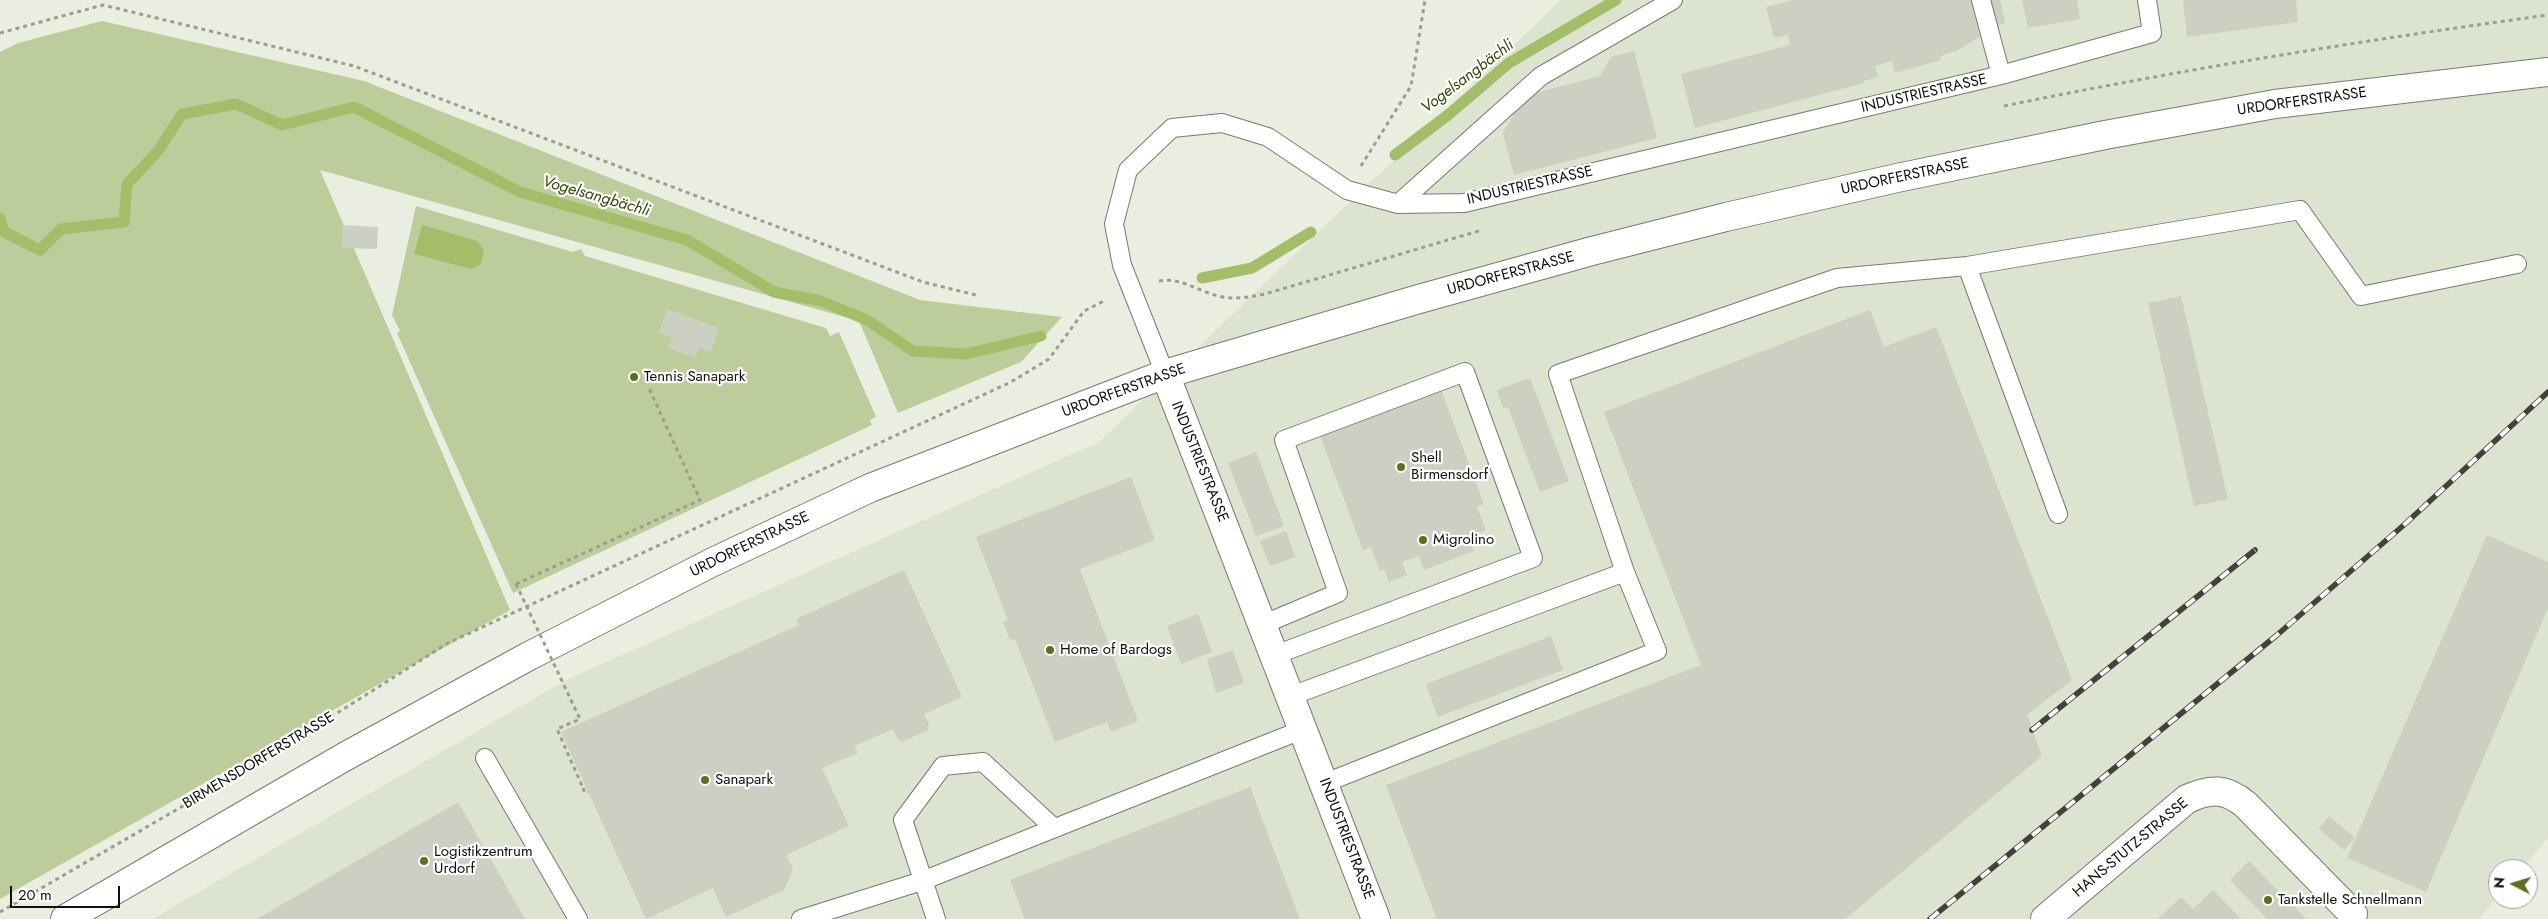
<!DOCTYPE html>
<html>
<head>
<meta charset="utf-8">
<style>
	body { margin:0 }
	#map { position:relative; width:2548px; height:919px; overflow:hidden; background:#e9eee0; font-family:Jost,sans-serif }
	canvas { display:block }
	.north { position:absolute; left:2488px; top:859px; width:50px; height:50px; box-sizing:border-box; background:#fff; border:1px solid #9f9f9e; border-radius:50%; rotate:275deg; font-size:14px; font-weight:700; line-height:20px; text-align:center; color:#0f100c }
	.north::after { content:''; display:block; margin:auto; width:18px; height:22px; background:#5c701f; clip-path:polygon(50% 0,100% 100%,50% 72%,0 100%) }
	.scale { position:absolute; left:10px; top:886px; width:110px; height:22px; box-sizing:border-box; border:2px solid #0f100c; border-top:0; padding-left:6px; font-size:15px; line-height:18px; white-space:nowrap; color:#0f100c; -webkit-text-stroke:4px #fff; paint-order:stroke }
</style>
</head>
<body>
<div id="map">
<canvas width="2548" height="919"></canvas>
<div class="north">N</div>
<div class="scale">20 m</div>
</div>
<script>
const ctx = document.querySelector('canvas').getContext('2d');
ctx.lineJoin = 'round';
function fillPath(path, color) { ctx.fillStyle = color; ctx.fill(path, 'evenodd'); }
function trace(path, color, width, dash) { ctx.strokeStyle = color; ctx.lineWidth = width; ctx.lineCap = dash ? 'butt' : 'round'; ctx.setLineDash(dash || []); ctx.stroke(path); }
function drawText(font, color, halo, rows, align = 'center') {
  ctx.font = font + ' Jost,sans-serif'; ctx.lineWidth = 4.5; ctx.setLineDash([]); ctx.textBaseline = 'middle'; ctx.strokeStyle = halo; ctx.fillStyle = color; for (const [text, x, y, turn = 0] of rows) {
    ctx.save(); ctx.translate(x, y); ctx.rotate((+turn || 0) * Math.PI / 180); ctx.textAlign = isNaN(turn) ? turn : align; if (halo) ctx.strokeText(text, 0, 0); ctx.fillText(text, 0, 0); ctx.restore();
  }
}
fillPath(new Path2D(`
	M 1561,0 L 2548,0 L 2548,838 L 2522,869 L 2498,869 L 2498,897 L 2479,919 L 152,919 L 568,679 L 1099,442 Z`), '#dce3cf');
fillPath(new Path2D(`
	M 102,21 L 364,81 L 920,300 L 1062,317 L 1021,362 L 898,413 L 859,321 L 320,170 L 510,610 L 0,899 L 0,52 L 18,43 Z
	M 416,206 L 573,252 L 581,249 L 585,256 L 826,328 L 830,336 L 839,332 L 876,417 L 870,420 L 872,425 L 513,593 L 397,333 L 400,331 L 392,315 Z`), '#bccd9b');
fillPath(new Path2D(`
	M 422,225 L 478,241 L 484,252 L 481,264 L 471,269 L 414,254 Z`), '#a4bd69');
trace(new Path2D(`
	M 1395,155 L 1448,115 L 1509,63 L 1616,0
	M 0,218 L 4,232 L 40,250 L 61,229 L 124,222 L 127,184 L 158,151 L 182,114 L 236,104 L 282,125 L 354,107 L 520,192 L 687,240 L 774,292 L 821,301 L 867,320 L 913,351 L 966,354 L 1041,336
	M 1202,278 L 1252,268 L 1311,232`), '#a4bd69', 11);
fillPath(new Path2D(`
	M 1793,0 L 2000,0 L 2005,22 L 1956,51 L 1940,56 L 1941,60 L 1895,73 L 1892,61 L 1875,66 L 1878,77 L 1864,81 L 1864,83 L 1695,128 L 1681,74 L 1790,45 L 1788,35 L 1774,38 L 1766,7 Z
	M 2022,0 L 2077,0 L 2080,19 L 2028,28 Z
	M 2183,0 L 2296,0 L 2298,22 L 2187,37 Z
	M 1634,51 L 1657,138 L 1514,175 L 1503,133 L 1524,96 L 1600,76 L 1611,57 Z
	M 343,225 L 378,227 L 377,249 L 342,248 Z
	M 2181,296 L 2228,499 L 2194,506 L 2148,303 Z
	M 667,309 L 719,328 L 711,352 L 699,347 L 695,358 L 668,348 L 672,337 L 659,333 Z
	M 1870,310 L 1884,347 L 1936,327 L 2072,680 L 2027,715 L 2042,756 L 1845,919 L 1437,919 L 1386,785 L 1701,665 L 1604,412 Z
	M 1530,378 L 1569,481 L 1540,492 L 1508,407 L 1503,408 L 1497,390 Z
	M 1440,387 L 1484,504 L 1477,507 L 1486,530 L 1469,537 L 1474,551 L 1424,570 L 1419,556 L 1402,562 L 1407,575 L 1389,582 L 1384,569 L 1380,571 L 1371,547 L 1363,550 L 1319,433 Z
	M 1256,452 L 1284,526 L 1256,536 L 1228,463 Z
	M 1131,477 L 1155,540 L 1080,569 L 1138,721 L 1111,732 L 1107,722 L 1055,742 L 1015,639 L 1010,640 L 1003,622 L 1008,620 L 976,537 Z
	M 1286,531 L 1295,557 L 1270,566 L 1260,541 Z
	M 2487,535 L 2548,562 L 2548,608 L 2426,892 L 2347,858 Z
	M 904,570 L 962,697 L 924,714 L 929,725 L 928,730 L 902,742 L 898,739 L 893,729 L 854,746 L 858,753 L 822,768 L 849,826 L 786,855 L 793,869 L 784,890 L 726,917 L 713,888 L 646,919 L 561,732 L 799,625 L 796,619 Z
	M 1198,614 L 1212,652 L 1181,664 L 1167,626 Z
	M 1551,636 L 1563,670 L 1438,717 L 1426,684 Z
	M 1233,650 L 1244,683 L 1216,693 L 1207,659 Z
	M 1250,787 L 1300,919 L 1025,919 L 1010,880 Z
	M 458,802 L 525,919 L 257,919 Z
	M 2329,816 L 2355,838 L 2344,850 L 2319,829 Z
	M 2249,861 L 2306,919 L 2267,919 L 2230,880 Z
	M 2213,890 L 2241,919 L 2158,919 L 2181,897 L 2193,909 Z`), '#cbd0c3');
const lane = new Path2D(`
	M 1981,0 L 2001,75
	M 1398,204 L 1541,76 L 1673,0
	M 1967,266 L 2058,514
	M 1165,374 L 1122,265 L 1114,224 L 1128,170 L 1172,128 L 1222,123 L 1268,137 L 1347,190 L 1398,204 L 1464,203 L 2001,75 L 2152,33 L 2147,0
	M 1625,572 L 1558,374 L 1837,278 L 1967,266 L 2300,210 L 2361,296 L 2517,264
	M 1264,624 L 1338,593 L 1284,440 L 1465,372 L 1533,558 L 1275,655
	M 1291,696 L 1625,572 L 1657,651 L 1325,783
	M 485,758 L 578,919
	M 801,919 L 922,881 L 1304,729
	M 936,919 L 903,820 L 943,766 L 983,762 L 1054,828`);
const street = new Path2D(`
	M 1165,374 L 1376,919
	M 2045,919 L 2187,799 C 2211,788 2226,788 2246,805 L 2353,914`);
const secondary = new Path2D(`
	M 65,919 L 346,756 L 529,656 L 713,562 L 870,488 L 1165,374 L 1419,299 L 1592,251 L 1726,217 L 1897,178 L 2105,135 L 2275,104 L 2548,72`);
trace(lane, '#787c70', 20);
trace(street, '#787c70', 30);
trace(secondary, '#787c70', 30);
trace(new Path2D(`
	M 0,33 L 103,5 L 354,66 L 923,282 L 976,295
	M 2004,106 C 2184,69 2366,40 2548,15
	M 1361,166 L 1411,86 L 1425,0
	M 1159,281 C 1180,277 1198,291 1218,296 C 1234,300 1249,297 1265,294 L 1482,230
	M 516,584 L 700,500 L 648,386
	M 583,788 L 585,793 L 588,792
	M 0,912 L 266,758 L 448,643 L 1011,382 L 1049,359 L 1084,311 L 1106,300`), '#999d93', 3, [4, 4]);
trace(lane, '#fff', 18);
trace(street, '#fff', 28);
trace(secondary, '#fff', 28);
const rail = new Path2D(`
	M 2032,730 L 2255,550
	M 1930,919 L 2277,635 L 2405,524 L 2548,392`);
trace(rail, '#40423c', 5.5);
trace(rail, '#fff', 4, [11]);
trace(new Path2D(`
	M 516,584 L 580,719 L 557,729 L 583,788`), '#999d93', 3, [4, 4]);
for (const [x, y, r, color] of [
	[634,377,5,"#5c701f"],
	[1401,467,5,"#5c701f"],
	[1423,540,5,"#5c701f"],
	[1050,650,5,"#5c701f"],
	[705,780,5,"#5c701f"],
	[424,861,5,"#5c701f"],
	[2268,900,5,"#5c701f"]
]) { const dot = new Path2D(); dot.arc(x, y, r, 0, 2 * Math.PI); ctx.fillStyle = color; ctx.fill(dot); trace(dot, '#fff', 2); }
drawText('15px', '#0f100c', '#fff', [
	["INDUSTRIESTRASSE",1924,94,-13],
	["URDORFERSTRASSE",2302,102,-8],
	["URDORFERSTRASSE",1905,177,-12],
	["INDUSTRIESTRASSE",1530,186,-13],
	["URDORFERSTRASSE",1511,274,-15],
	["URDORFERSTRASSE",1124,391,-20],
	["INDUSTRIESTRASSE",1199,462,68],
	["URDORFERSTRASSE",750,545,-26],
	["BIRMENSDORFERSTRASSE",259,761,-31],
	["INDUSTRIESTRASSE",1346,839,69],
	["HANS-STUTZ-STRASSE",2131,848,-40]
]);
drawText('15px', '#0f100c', '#fff', [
	["Tennis Sanapark",644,377],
	["Shell",1411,458],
	["Birmensdorf",1411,475],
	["Migrolino",1433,540],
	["Home of Bardogs",1060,650],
	["Sanapark",715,780],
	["Logistikzentrum",434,852],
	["Urdorf",434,869],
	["Tankstelle Schnellmann",2278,900]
], 'left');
drawText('italic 16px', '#374605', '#fff', [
	["Vogelsangbächli",1468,77,-37],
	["Vogelsangbächli",596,197,16]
]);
</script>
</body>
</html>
